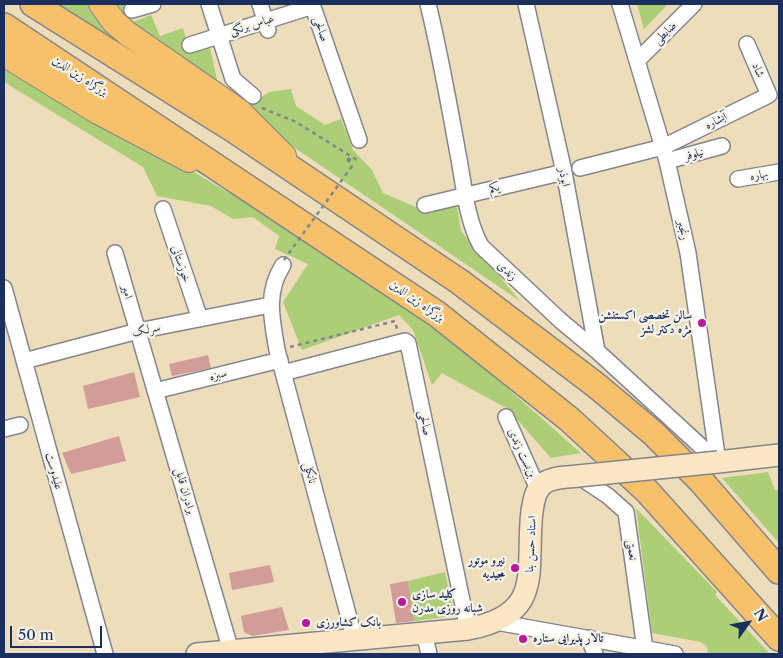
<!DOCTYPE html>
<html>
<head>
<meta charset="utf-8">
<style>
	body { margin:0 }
	#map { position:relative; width:783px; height:658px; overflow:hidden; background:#edddbb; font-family:"Libre Caslon Text",serif }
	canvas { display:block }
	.frame { position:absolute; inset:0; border:5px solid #1b2f5e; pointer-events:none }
	.north { position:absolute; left:723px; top:598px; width:50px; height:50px; -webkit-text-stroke:4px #f7f3e8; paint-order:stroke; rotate:58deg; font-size:14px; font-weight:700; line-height:20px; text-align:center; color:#1b2f5e }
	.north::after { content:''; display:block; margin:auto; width:18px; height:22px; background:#1b2f5e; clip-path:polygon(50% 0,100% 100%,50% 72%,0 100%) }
	.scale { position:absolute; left:10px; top:626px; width:92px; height:22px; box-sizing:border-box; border:2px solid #1b2f5e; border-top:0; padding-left:6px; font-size:15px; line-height:18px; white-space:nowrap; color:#1b2f5e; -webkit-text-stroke:4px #f7f3e8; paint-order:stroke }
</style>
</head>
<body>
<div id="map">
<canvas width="783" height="658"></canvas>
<div class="frame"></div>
<div class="north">N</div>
<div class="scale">50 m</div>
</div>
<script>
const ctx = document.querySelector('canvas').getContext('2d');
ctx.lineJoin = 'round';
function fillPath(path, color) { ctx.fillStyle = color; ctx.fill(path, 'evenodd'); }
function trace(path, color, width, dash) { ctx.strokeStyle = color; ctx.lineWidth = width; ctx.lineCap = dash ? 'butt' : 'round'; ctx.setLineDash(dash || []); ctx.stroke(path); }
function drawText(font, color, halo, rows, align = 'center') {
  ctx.font = font + ' "Libre Caslon Text",Amiri,serif'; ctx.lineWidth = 4.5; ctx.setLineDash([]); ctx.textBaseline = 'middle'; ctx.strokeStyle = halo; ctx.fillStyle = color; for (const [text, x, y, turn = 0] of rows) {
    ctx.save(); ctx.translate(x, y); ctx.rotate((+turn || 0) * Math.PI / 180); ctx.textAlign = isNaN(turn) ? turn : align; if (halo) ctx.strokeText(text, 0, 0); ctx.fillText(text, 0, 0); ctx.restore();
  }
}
fillPath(new Path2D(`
	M 58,4 L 95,4 L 238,118 Z
	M 108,4 L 124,4 L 133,22 L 151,15 L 160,36 L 183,28 L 190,54 L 210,48 L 219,88 L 130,28 Z
	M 637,4 L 668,4 L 644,29 Z
	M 4,59 L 224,190 L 334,252 L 447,335 L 581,453 L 551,458 L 508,409 L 442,373 L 432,385 L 413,330 L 399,315 L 302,350 L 283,302 L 308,264 L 275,249 L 279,236 L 253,217 L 233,219 L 211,206 L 157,196 L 143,167 L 4,82 Z
	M 291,89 L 296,106 L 325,125 L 341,119 L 353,150 L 372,170 L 383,193 L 423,210 L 456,200 L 461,231 L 520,301 L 270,131 L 246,108 L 269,92 Z
	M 768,472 L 775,490 L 779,490 L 779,543 L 722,478 Z
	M 636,508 L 717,592 L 715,595 L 770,654 L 708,654 L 707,647 L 701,642 L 652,633 Z
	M 445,572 L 454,616 L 414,621 L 408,581 Z`), '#abce77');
fillPath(new Path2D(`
	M 208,355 L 211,368 L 172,376 L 169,364 Z
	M 134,372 L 140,397 L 88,409 L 83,386 Z
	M 119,436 L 126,461 L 71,474 L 62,453 Z
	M 270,565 L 274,582 L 232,590 L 229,573 Z
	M 408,581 L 414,621 L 396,623 L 390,584 Z
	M 282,607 L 289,630 L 252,636 L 244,632 L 241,616 Z`), '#d29c99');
const minor = new Path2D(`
	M 209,4 L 233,79 L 253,96
	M 260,4 L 268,30
	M 312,4 L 359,140
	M 428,4 C 440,53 449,104 458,154 C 464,184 466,219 481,246 L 561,321 L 597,351 L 718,462
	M 526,4 L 564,172 L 597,351
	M 620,4 L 667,161 L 688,253 L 718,462
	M 132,10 L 153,4
	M 190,45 L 313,6
	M 637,61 L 694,4
	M 667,161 L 722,146
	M 580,168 L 663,147 L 769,95 L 747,44
	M 738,179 L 779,172
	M 425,205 L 564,172
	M 163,209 L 200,319
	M 115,253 L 231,651
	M 283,265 C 265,293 272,320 277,350 L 355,640
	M 4,288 L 105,654
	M 24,361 L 138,331 L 270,305
	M 283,373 L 405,341 L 408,343 L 468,629
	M 155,391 L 280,360
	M 506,417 L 538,489
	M 4,429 L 20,425
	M 578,476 L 608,496 L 626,512 L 645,649
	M 496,622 L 675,654
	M 424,633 L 429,654
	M 589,638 L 595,654`);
const secondary = new Path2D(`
	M 718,462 L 779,455
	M 197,654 L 468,629 C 546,614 525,571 532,511 C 534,500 535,490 544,483 C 553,477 567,477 578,476`);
const primary = new Path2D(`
	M 101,4 L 114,22 L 128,34 L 239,111 L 284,156
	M 4,54 L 98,112 L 189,160`);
const trunk = new Path2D(`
	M 33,4 L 234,130 L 460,282 L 597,386 L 653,433 L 701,481 L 779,571
	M 4,26 L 437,314 L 569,419 L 646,490 L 779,638`);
trace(minor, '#84868c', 18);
trace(secondary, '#84868c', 24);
trace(primary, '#84868c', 26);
trace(trunk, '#84868c', 28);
trace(new Path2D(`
	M 262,108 L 296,122 L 357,160
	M 347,159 L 355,160
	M 347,159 L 352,166
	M 290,347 L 395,321 L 397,329`), '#84868c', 2.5, [4, 4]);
trace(minor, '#fff', 15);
trace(secondary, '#fce6c4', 21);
trace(primary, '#f7c06b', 24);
trace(trunk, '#f7c06b', 25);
const secondaryBridge = new Path2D(`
	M 578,476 L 718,462`);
trace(secondaryBridge, '#84868c', 24, []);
trace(new Path2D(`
	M 284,260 L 352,166`), '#84868c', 2.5, [4, 4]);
trace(secondaryBridge, '#fce6c4', 21);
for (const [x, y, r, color] of [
	[702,323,5,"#b5179e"],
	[515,568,5,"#b5179e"],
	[402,602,5,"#b5179e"],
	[306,623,5,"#b5179e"],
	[523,639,5,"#b5179e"]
]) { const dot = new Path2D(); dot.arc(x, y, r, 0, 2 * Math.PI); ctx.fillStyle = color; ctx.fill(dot); trace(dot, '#f7f3e8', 2); }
drawText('12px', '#1b2f5e', '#f7f3e8', [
	["عباس برنگی",252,25,-17],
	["صالحی",321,29,71],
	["ضابطی",665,33,-45],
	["شاد",758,70,67],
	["بزرگراه زین الدین",80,76,33],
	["آبشاره",716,121,-26],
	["نیلوفر",694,154,-16],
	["بهاره",759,175,-10],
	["ابوذر",564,177,79],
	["یکم",494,188,-13],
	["رنجبر",683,230,77],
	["خوزستانی",181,264,71],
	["زندی",507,271,43],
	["امیر",127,292,74],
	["بزرگراه زین الدین",417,301,35],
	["سرلک",146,330,-12],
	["سبزه",218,375,-14],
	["صالحی",425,423,78],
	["بن‌بست زندی",522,453,66],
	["علیدوست",54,471,74],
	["نانکلی",310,473,75],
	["برادران قابل",185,491,74],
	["استاد حسن بنا",531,544,-87],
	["نعمتی",632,550,83]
]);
drawText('bold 12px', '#1b2f5e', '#f7f3e8', [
	["سالن تخصصی اکستنشن",692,316,"right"],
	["مژه دکتر لشز",692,330,"right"],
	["نیرو موتور",505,561,"right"],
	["مجیدیه",505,575,"right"],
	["کلید سازی",412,595],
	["شبانه روزی مدرن",412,609],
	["بانک کشاورزی",316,623],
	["تالار پذیرایی ستاره",533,639]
], 'left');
</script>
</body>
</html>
